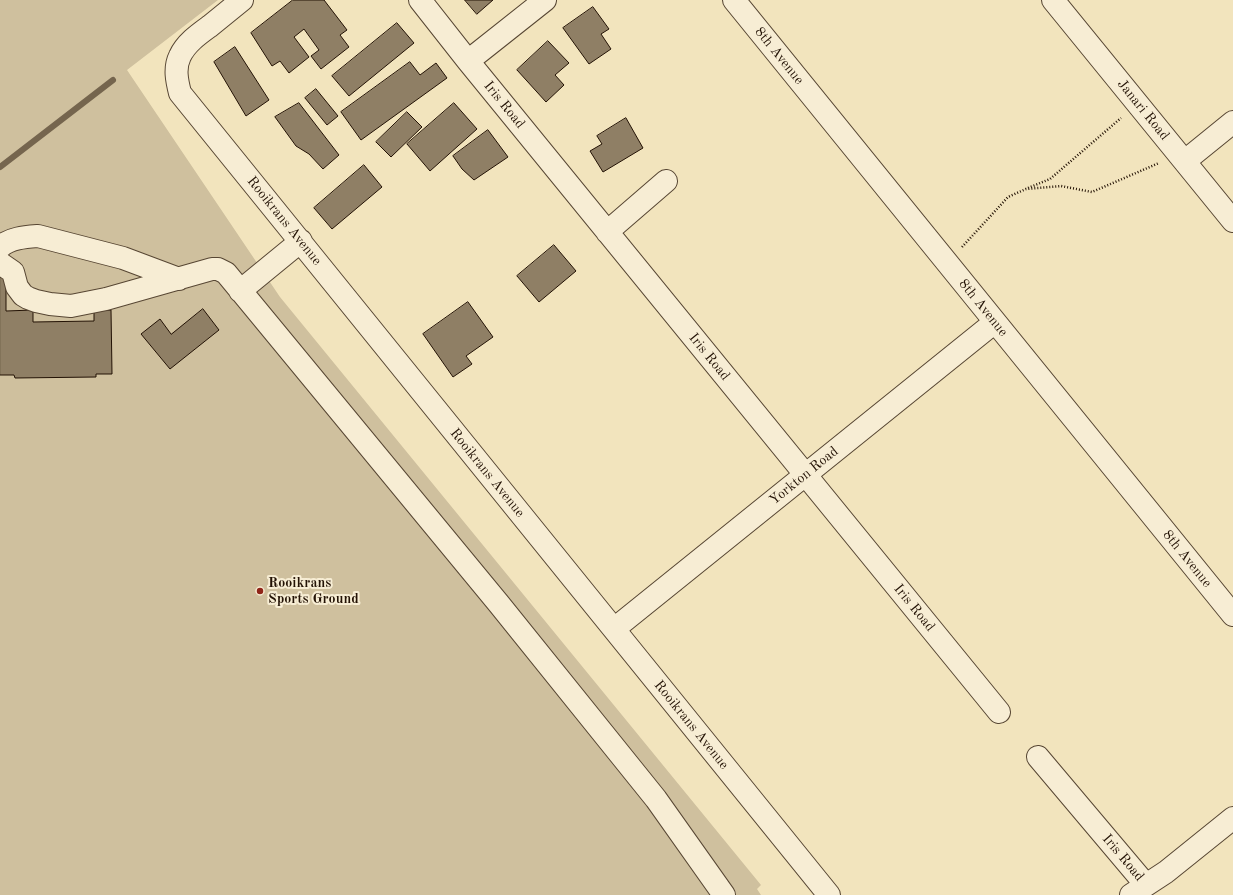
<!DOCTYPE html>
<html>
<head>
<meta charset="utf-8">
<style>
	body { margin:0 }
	canvas { display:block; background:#f2e4bd }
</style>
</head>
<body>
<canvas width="1233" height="895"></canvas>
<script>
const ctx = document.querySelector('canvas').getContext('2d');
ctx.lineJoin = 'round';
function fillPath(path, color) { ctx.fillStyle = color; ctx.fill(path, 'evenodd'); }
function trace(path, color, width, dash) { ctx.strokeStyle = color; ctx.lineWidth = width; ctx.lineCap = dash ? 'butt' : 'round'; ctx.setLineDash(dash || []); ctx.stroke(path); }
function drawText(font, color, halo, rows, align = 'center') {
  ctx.font = font + ' "Old Standard TT",serif'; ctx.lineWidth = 4; ctx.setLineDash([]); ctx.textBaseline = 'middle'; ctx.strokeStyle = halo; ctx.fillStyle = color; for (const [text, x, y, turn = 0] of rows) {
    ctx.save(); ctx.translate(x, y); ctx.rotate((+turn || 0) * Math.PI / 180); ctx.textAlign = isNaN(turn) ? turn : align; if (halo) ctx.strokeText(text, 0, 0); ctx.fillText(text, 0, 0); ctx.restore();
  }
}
fillPath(new Path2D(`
	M 0,0 L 218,0 L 127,70 L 280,297 L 761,885 L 757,889 L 761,895 L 0,895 Z`), '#cfc09e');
trace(new Path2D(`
	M 0,167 L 113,80`), '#75654e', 6);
const building = new Path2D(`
	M 293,0 L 324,0 L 347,30 L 340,35 L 349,47 L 321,69 L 311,56 L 319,50 L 304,29 L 294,37 L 309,57 L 289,73 L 280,61 L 272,66 L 251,33 Z
	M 465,0 L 493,0 L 477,14 Z
	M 593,7 L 609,29 L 601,34 L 611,49 L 589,64 L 563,28 Z
	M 397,23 L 414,43 L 349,96 L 332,76 Z
	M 548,41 L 569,63 L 555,75 L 564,85 L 546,102 L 517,70 Z
	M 235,47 L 269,100 L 246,116 L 214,62 Z
	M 410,62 L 420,75 L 436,63 L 447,78 L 361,140 L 341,112 Z
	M 316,89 L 338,116 L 327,125 L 305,98 Z
	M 299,103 L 339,155 L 323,169 L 309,154 L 296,146 L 275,117 Z
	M 454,103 L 477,129 L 430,171 L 407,144 Z
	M 407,112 L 422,127 L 391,157 L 376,142 Z
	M 626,118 L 643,148 L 603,172 L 590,151 L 602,144 L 597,136 Z
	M 488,130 L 508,157 L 474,180 L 462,169 L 453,156 Z
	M 364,165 L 382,187 L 332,229 L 314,208 Z
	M 554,245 L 576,271 L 539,302 L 517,276 Z
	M 0,277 L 6,277 L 6,311 L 33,310 L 33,322 L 94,321 L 94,311 L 111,310 L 112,374 L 96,374 L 96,377 L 15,378 L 14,375 L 0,375 Z
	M 468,302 L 493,337 L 466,356 L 472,364 L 453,377 L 423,334 Z
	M 203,309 L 219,330 L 170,369 L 141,334 L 160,319 L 171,334 Z`);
fillPath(building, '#8f7f65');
trace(building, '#231205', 1);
const minor = new Path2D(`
	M 242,0 C 231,9 221,17 210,26 C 199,34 186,43 180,56 C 174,68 177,81 180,93 L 829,895
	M 420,0 L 468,61 L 999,712
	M 734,0 L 1233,615
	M 1053,0 L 1233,221
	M 468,61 L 545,0
	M 1185,161 L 1233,122
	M 607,232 L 666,181
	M 0,247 C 10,238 25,237 38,236 L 123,258 L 179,279
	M 0,263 L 13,272 L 17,287 L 23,295 L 28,298 L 36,301 L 50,304 L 71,306 L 106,299 L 212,269 L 218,269 L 226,273 L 499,604 L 656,799 L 724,895
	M 240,291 L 301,241
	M 614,629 L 995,322
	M 1038,757 L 1146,885
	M 1131,895 L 1166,872 L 1233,818`);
trace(minor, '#574633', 24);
trace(new Path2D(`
	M 1028,188 L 1050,179 L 1121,118
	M 962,247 L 1008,197 L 1026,189 L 1061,186 L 1092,192 L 1159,163`), '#231205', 2.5, [1, 2]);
trace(minor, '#f7edd4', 22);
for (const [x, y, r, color] of [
	[260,591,4,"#8f2418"]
]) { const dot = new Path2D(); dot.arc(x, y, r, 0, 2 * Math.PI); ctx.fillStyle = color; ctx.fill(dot); trace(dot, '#f7edd4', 1.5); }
drawText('14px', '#231205', '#f7edd4', [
	["8th Avenue",779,56,51],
	["Iris Road",504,105,51],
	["Janari Road",1143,110,51],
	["Rooikrans Avenue",284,221,51],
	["8th Avenue",983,308,51],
	["Iris Road",709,357,51],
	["Rooikrans Avenue",487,473,51],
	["Yorkton Road",804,476,-39],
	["8th Avenue",1187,559,51],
	["Iris Road",914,608,51],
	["Rooikrans Avenue",691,725,51],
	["Iris Road",1123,858,50]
]);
drawText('bold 14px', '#231205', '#f7edd4', [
	["Rooikrans",268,583],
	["Sports Ground",268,599]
], 'left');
</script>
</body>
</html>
